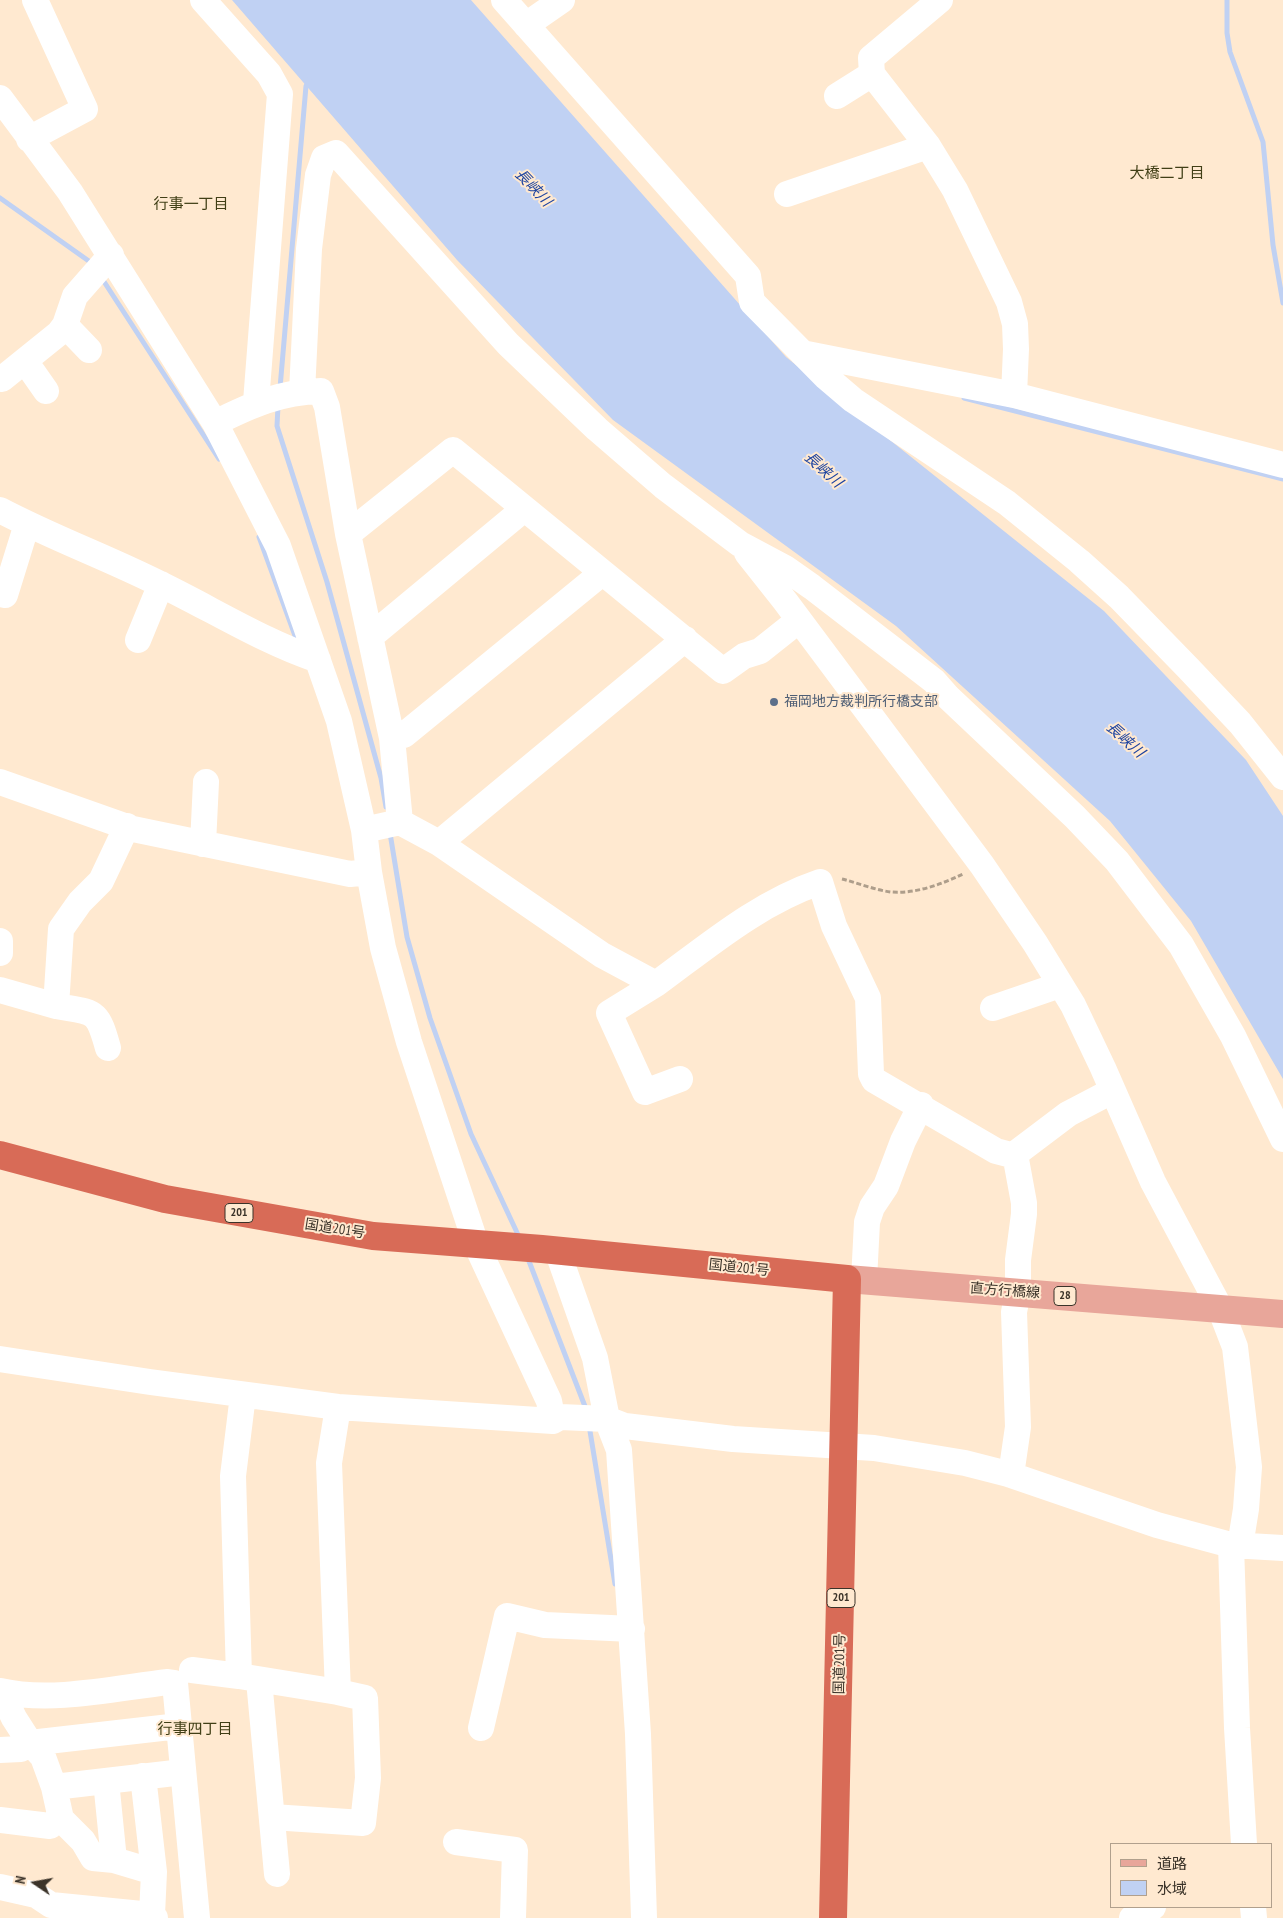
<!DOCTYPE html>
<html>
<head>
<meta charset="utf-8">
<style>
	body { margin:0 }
	#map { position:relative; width:1283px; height:1918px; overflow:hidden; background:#ffe9d0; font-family:"PT Sans Narrow","Noto Sans JP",sans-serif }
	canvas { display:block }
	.legend { position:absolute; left:1110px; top:1843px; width:162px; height:65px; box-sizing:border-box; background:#ffe9d0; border:1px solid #b1a08d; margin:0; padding:6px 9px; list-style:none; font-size:15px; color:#3b3329 }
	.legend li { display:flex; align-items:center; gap:10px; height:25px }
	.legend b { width:25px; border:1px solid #b1a08d }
	.north { position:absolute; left:10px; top:1858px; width:50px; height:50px; -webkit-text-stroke:4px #ffe9d0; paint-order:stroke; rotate:282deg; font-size:14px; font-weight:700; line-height:20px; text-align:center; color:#3b3329 }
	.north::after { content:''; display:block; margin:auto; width:18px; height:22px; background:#3b3329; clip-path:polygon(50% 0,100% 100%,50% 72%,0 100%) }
</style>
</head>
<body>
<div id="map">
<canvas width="1283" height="1918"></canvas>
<ul class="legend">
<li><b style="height:6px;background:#e8a69a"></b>道路</li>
<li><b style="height:14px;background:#c0d1f3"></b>水域</li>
</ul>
<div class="north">N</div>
</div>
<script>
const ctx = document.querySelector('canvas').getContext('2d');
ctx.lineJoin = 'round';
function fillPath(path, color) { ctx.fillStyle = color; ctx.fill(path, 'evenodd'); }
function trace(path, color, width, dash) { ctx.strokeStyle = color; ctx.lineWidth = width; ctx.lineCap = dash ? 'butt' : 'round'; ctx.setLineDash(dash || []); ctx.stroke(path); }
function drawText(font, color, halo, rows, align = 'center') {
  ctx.font = font + ' "PT Sans Narrow","Noto Sans JP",sans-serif'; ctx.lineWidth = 4; ctx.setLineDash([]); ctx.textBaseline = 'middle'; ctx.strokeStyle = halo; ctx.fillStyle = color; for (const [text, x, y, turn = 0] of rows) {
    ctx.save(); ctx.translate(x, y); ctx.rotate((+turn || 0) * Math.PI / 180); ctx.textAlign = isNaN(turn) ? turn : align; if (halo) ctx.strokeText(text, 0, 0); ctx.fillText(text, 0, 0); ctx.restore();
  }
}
fillPath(new Path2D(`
	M 232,0 L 471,0 L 786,357 L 1104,611 L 1246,760 L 1283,816 L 1283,1079 L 1191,921 L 1110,821 L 896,626 L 613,420 L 457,260 Z`), '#c0d1f3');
trace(new Path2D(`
	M 1227,0 L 1227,33 L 1230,52 L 1263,142 L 1273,245 L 1283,303
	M 0,198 L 93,264
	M 101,277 L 219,459
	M 280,388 L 306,86 L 309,80
	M 964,398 L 1283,479
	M 278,406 L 277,426 L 327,582 L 381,778 L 386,807
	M 259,537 L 298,644
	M 390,833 L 407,937 L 430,1018 L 471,1134 L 520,1239
	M 527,1256 L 586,1409
	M 589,1425 L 615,1584`), '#c0d1f3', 5);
trace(new Path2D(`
	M 842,879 C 858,883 875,890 891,892 C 916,894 942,884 963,874`), '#ae9e8b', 3, [5, 2.5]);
trace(new Path2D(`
	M 203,0 L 269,74 L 280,94 L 256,402
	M 504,0 L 748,276 L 752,302 L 826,377 L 853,400 L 1007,503 L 1079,561 L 1119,597 L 1189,669 L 1240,723 L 1283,777
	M 940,0 L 871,58 L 872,74 L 928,146 L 955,190 L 1009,302 L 1015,324 L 1016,349 L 1014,395
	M 526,25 L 562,0
	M 837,96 L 872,74
	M 0,98 L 70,192 L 215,423 L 278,546 L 339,721 L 364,830 L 369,872 L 383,948 L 409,1042 L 476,1244 L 549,1401 L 553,1421
	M 29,139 L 85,109 L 35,0
	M 787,194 L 928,146
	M 89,350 L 65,325 L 75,296 L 111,255
	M 802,353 L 1014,395 L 1283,465
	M 25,361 L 46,391
	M 2,379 L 59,333 L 65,325
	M 302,392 L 309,249 L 318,175 L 324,158 L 336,153 L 508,344 L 597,429 L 663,486 L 740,544 L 785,568 L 812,587 L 934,681 L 948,697 L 1075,817 L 1117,861 L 1181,945 L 1233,1036 L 1283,1139
	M 215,423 C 251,405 280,392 321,391 L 327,407 L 348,534 L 392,738 L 400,822
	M 0,510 C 51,537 106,557 158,583 C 212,609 262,641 318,660
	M 348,534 L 453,450 L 723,671 L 744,656 L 760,651 L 799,620
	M 747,553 L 785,601 L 982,865 L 1035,943 L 1073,1005 L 1103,1068 L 1153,1182 L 1220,1308 L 1235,1347 L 1249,1467 L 1246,1509 L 1240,1546
	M 0,594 L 5,595 L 27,524
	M 370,637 L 524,509
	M 138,640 L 161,584
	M 392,738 L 404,735 L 602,573
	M 0,782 L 133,829 L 350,874 L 369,872
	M 364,830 L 400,822 L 439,843 L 602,955 L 656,984 C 708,946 758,903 820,882 L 834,926 L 868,998 L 871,1074 L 874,1080 L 996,1151 L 1015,1156
	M 439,843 L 685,639
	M 203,844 L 206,782
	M 0,941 L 0,953
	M 656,984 L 609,1013 L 645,1092 L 680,1079
	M 0,990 L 56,1006
	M 993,1008 L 1060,985
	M 108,1048 C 97,1008 95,1013 56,1006 L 61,929 L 80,902 L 101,881 L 127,826
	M 557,1250 L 595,1358 L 607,1419 L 619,1450 L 638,1734 L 644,1918
	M 864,1280 L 867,1222 L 872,1207 L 886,1186 L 903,1141 L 921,1105
	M 0,1359 L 150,1382 L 338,1407 L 553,1421 L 560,1417 L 607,1419 L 625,1426 L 733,1439 L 874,1448 L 965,1463 L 1008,1474 L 1157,1525 L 1231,1545 L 1283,1548
	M 1011,1475 L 1018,1427 L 1014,1312 L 1018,1292 L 1018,1260 L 1024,1214 L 1024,1203 L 1015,1154 L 1068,1114 L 1112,1091
	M 1231,1545 L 1237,1728 L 1244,1844
	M 192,1670 L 239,1676 L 233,1476 L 243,1395
	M 239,1676 L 338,1692 L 329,1463 L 338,1407
	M 259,1680 L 277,1874
	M 0,1691 C 52,1703 116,1688 168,1682 L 175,1683 L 197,1918
	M 1,1691 L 14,1718 L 30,1743 L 43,1757 L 54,1787 L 61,1819 L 83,1841 L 93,1858 L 114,1860 L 154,1872 L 152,1915 L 155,1918
	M 481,1728 L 507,1616 L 545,1625 L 632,1629
	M 0,1750 L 21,1749 L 30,1743 L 179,1726
	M 143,1776 L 154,1872
	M 106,1781 L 114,1860
	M 54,1787 L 183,1772
	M 272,1817 L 363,1823 L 368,1778 L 365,1698 L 338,1692
	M 0,1820 L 50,1826
	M 456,1842 L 515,1850 L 513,1918
	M 0,1887 L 36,1895 L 51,1905 L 152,1915
	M 1253,1907 L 1254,1918
	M 1132,1918 L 1153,1907`), '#fff', 26);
trace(new Path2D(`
	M 847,1279 L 1283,1314`), '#e8a69a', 28);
trace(new Path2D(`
	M 0,1155 L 165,1199 L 373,1236 L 542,1249 L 847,1279 L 833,1918`), '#d86b57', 28);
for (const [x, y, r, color] of [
	[774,702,5,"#5c6f8a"]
]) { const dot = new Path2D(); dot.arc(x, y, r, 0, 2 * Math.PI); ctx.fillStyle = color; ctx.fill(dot); trace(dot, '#ffe9d0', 2); }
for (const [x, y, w] of [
	[239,1213,28],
	[1065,1296,22],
	[841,1598,28]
]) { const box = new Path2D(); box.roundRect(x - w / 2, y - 9.5, w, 19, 4); ctx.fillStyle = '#ffe9d0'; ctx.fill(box); trace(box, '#3b3329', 1); }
drawText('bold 12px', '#3b3329', null, [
	["201",239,1213],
	["28",1065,1296],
	["201",841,1598]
]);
drawText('14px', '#4e5e75', '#ffe9d0', [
	["福岡地方裁判所行橋支部",784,702]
], 'left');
drawText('14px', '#3b3329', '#ffe9d0', [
	["国道201号",335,1229,9],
	["国道201号",739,1268,6],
	["直方行橋線",1005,1291,4],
	["国道201号",840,1664,-89]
]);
drawText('15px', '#413f16', '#ffe9d0', [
	["大橋二丁目",1167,174],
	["行事一丁目",191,205],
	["行事四丁目",195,1730]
]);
drawText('italic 15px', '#1d43a0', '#ffe9d0', [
	["長峡川",533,188,46],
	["長峡川",823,470,42],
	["長峡川",1125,740,42]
]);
</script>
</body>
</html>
